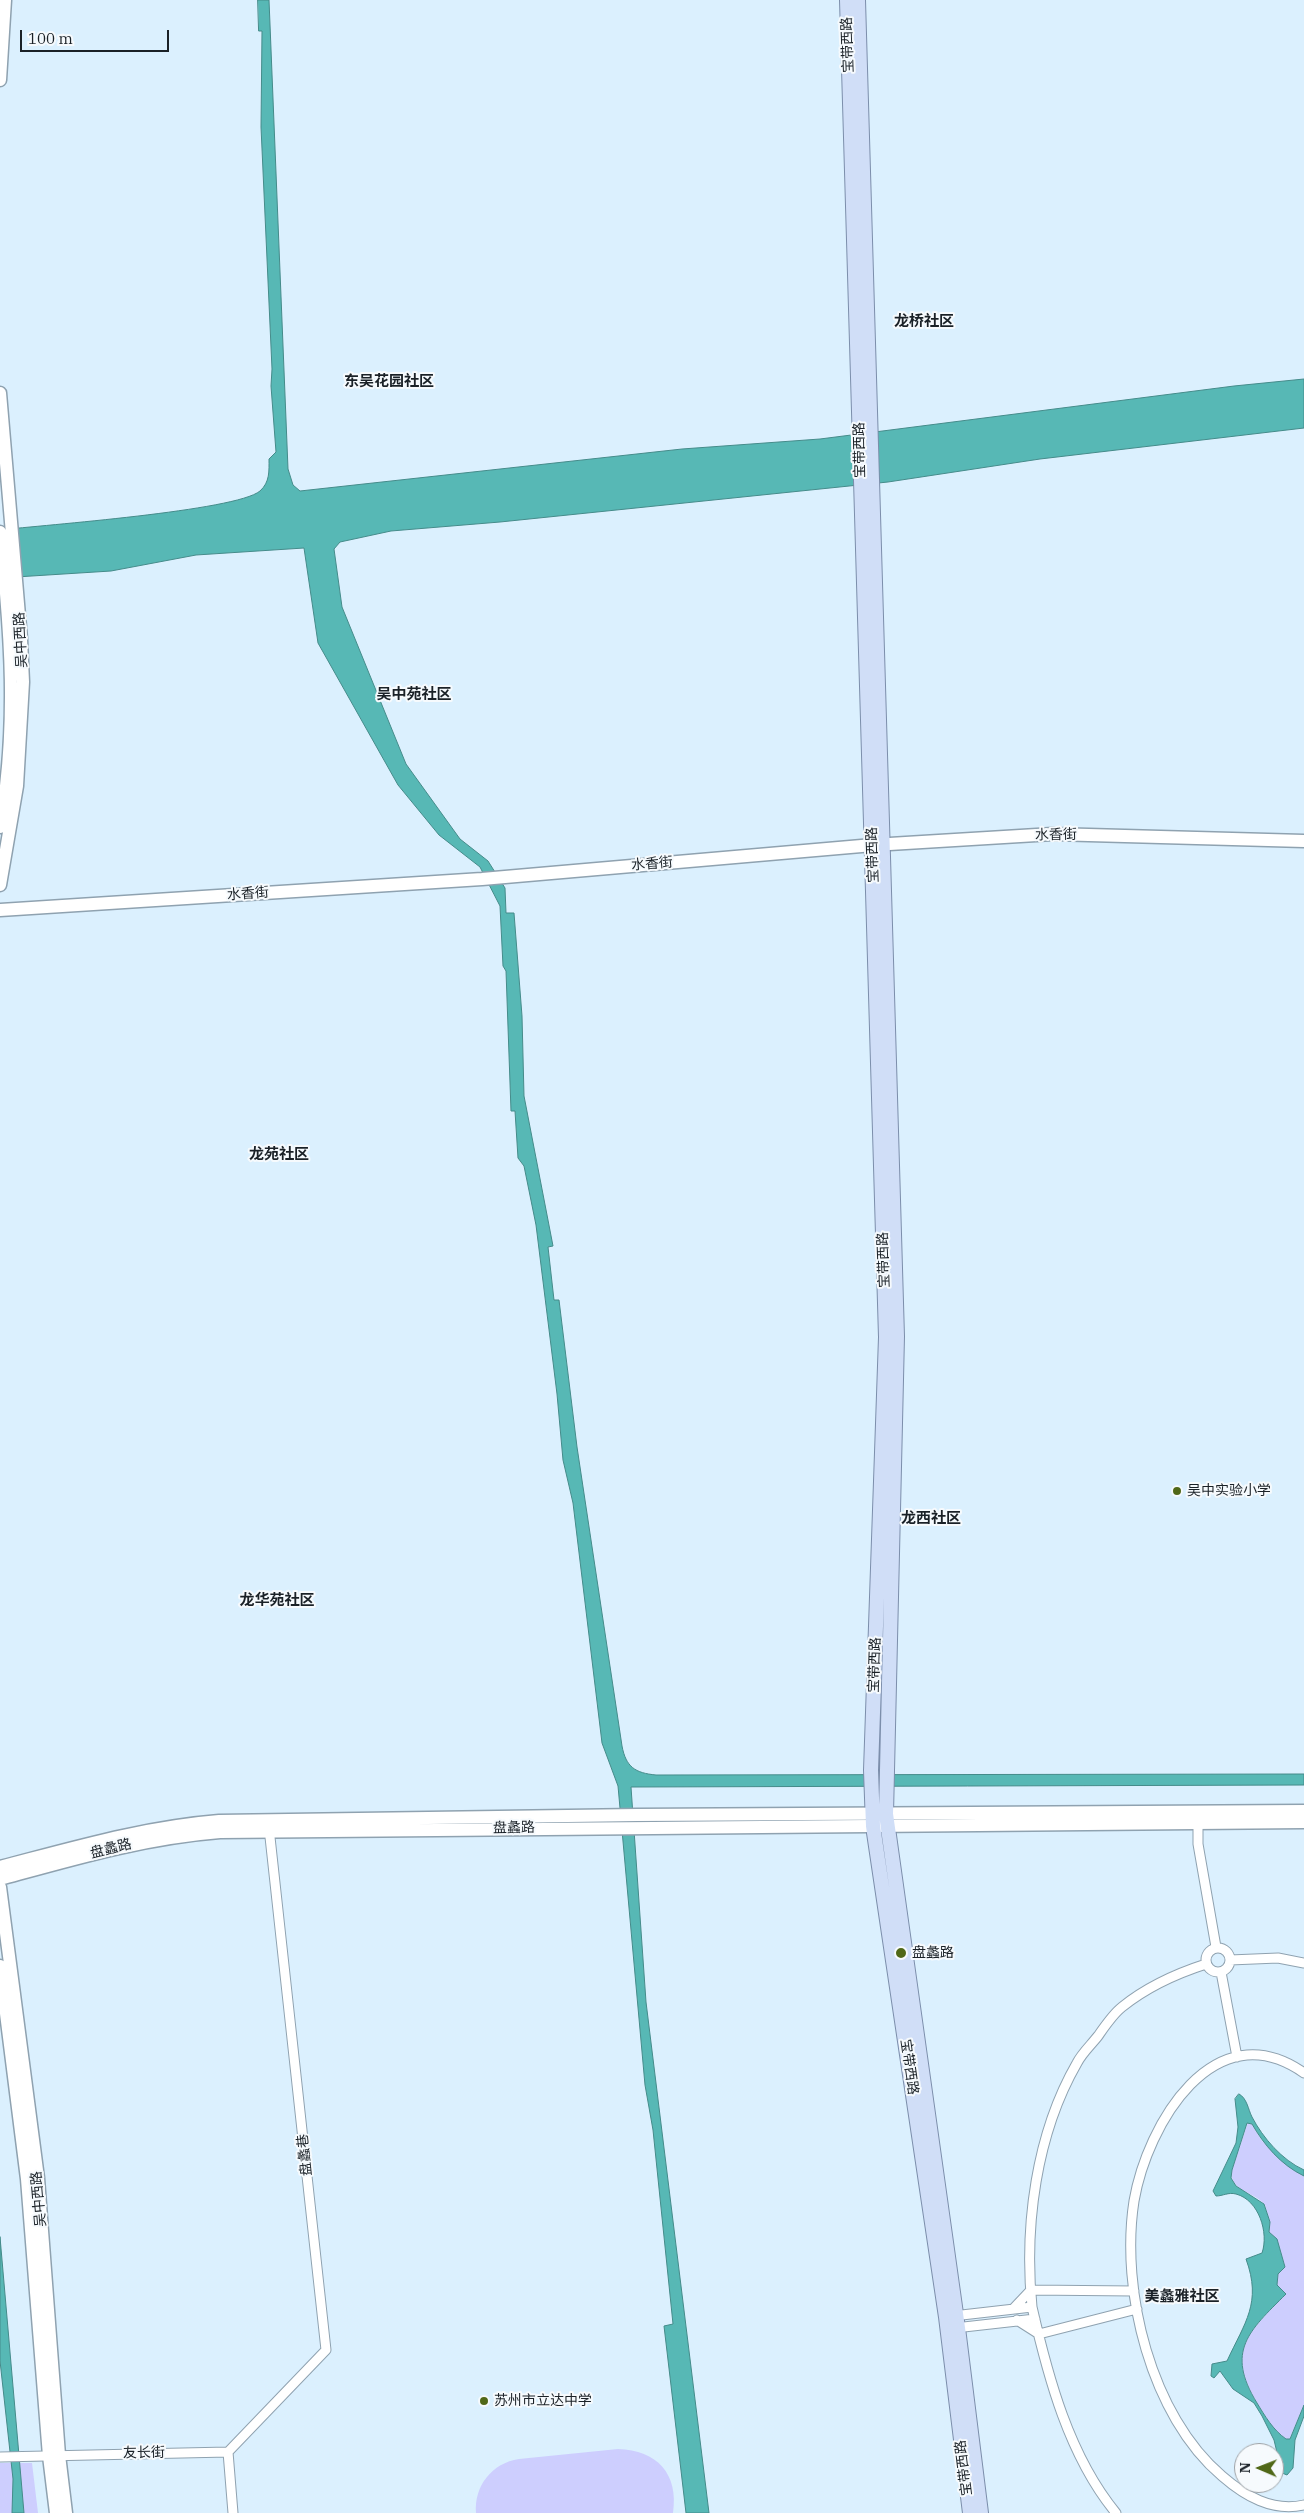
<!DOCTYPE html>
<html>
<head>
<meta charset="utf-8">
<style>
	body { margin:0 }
	#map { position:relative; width:1304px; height:2513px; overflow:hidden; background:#dbf0fe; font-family:"IBM Plex Serif",serif }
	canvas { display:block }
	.north { position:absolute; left:1234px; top:2443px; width:50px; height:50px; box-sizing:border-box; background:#f6fafd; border:1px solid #9ea3a7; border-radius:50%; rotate:271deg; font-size:14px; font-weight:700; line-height:20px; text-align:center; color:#1a2127 }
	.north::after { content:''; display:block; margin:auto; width:18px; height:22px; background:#506818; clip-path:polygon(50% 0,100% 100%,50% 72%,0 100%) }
	.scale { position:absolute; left:20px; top:30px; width:149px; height:22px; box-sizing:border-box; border:2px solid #1a2127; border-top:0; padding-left:6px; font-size:15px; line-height:18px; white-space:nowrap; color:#1a2127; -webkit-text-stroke:4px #f6fafd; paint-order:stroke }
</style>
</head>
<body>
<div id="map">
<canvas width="1304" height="2513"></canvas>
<div class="north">N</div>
<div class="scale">100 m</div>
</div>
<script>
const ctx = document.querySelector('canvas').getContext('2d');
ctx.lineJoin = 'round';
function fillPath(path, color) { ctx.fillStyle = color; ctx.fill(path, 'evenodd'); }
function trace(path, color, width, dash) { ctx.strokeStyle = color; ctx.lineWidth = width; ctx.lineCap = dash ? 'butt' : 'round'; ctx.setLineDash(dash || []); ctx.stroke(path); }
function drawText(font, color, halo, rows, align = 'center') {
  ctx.font = font + ' "IBM Plex Serif","Noto Sans SC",serif'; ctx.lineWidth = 4; ctx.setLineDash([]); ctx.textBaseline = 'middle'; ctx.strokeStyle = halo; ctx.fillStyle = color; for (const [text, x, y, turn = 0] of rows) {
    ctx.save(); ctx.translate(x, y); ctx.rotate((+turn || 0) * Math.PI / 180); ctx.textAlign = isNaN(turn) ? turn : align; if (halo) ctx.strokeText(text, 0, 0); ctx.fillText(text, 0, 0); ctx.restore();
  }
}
fillPath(new Path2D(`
	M 1248,2122 L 1252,2124 L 1262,2141 L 1304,2176 L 1304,2405 L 1289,2440 C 1276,2436 1268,2419 1261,2409 C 1225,2353 1245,2336 1286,2294 L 1277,2285 L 1278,2274 L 1285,2266 L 1277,2240 L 1269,2232 L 1270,2222 L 1265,2205 C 1254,2191 1228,2191 1232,2170 Z
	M 618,2449 C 657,2450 679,2474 673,2513 L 476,2513 C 474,2486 492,2463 519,2459 Z
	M 0,2463 L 32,2463 L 38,2513 L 0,2513 Z`), '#cdcefe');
const water = new Path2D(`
	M 258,0 L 269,0 L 288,469 L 293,485 L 300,491 L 682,449 L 820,439 L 1234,386 L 1304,379 L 1304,428 L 1040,459 L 888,482 L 500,522 L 391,531 L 340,542 L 334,549 L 342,607 L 406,764 L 460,839 L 488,861 L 505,888 L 506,913 L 514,913 L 522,1016 L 524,1096 L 553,1246 L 548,1247 L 554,1300 L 559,1300 L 577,1447 L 622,1746 C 626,1767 635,1773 656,1775 L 1304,1774 L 1304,1785 L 631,1787 L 646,2002 L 709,2513 L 686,2513 L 664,2326 L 673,2324 L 653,2130 L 645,2085 L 618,1786 L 602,1743 L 573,1503 L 563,1460 L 557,1394 L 536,1225 L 524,1166 L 518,1158 L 515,1111 L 511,1111 L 506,971 L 503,966 L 500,906 L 480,867 L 439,835 L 398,785 L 318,643 L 304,548 L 196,555 L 111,571 L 0,578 L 0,530 C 43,525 236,511 260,491 C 270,482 269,471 269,459 L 276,452 L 271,386 L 272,369 L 261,127 L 262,31 L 259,31 Z
	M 1239,2094 C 1247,2098 1248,2109 1252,2117 C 1263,2138 1282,2160 1304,2170 L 1304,2176 C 1281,2165 1264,2145 1252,2124 L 1247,2123 L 1232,2170 L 1231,2178 L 1236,2186 L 1264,2204 L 1270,2222 L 1269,2232 L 1277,2239 L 1285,2267 L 1278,2274 L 1277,2285 L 1286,2294 C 1249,2331 1225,2351 1257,2403 C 1265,2416 1273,2430 1286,2439 L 1290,2439 L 1304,2405 L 1304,2416 L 1295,2440 L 1293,2468 L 1287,2475 L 1282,2473 L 1274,2440 L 1262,2416 L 1254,2403 L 1233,2389 L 1220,2371 L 1214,2378 L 1211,2376 L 1212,2364 L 1227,2361 C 1245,2322 1262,2303 1246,2259 L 1262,2253 C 1269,2233 1259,2200 1236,2194 C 1228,2192 1223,2196 1216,2196 L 1213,2191 L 1236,2143 L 1238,2127 L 1235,2099 Z
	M 0,2237 L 24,2513 L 12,2513 L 13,2479 L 0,2361 Z`);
fillPath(water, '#57b8b5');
trace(water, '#458b8a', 1);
const street = new Path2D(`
	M 1198,1819 L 1198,1844 L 1216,1947
	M1206 1960a12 12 0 1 1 24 0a12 12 0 1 1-24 0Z
	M 1230,1960 L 1278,1958 L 1304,1963
	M 1221,1972 L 1237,2057
	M 1304,2073 C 1214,2010 1147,2125 1134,2201 C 1120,2291 1151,2416 1222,2476 C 1245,2496 1272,2512 1304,2505
	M 1032,2307 C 1024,2226 1036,2134 1077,2063 C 1082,2053 1091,2045 1098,2036 C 1105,2026 1113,2014 1122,2007 C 1148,1986 1175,1974 1206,1964
	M 1013,2309 L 1031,2290 L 1134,2291
	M 953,2316 L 1032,2307 C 1048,2377 1069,2456 1116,2513
	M 1017,2320 L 1039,2334 L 1137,2309
	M 955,2328 L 1035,2319
	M 228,2452 L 326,2350 L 269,1828
	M 0,2457 L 228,2452 L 233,2513`);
const secondary = new Path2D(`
	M 0,80 L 5,0
	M 0,393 L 21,639 L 23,682 L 17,786 L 0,885
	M 0,532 C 11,633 18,726 0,827
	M 0,910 L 482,879 L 873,845 L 1053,834 L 1304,841
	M 0,1867 C 73,1848 144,1827 219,1821 L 637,1815 L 1304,1811
	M 0,1879 C 73,1859 144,1838 220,1832 L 1304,1822
	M 0,1887 L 38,2178 L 59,2455 L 66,2513
	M 0,1966 L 27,2179 L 49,2456 L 56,2513`);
const primary = new Path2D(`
	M 847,0 L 886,1337 L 871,1770 L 873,1826 L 946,2317 L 970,2513
	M 858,0 L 897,1336 L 886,1814 L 958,2328 L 981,2513`);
trace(street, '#8fa2b0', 11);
trace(secondary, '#8fa2b0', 15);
trace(primary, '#7c8eab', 16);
trace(street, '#fff', 9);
trace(secondary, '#fff', 12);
trace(primary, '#d0def7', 14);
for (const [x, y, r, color] of [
	[1177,1491,5,"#506818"],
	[901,1953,6,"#506818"],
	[484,2401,5,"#506818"]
]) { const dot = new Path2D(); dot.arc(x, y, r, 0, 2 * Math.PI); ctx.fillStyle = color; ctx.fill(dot); trace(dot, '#f6fafd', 2); }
drawText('14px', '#1a2127', '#f6fafd', [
	["宝带西路",848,45,-92],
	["宝带西路",860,450,-91],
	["吴中西路",21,640,-93],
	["水香街",1056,835,-1],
	["宝带西路",873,855,-92],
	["水香街",652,864,-5],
	["水香街",248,894,-4],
	["宝带西路",884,1260,-92],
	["宝带西路",875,1665,-88],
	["盘蠡路",514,1828,-1],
	["盘蠡路",111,1849,-14],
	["宝带西路",909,2067,82],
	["盘蠡巷",305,2155,-96],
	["吴中西路",39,2199,-95],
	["友长街",144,2453,-1],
	["宝带西路",964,2468,-97]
]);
drawText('14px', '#1a2127', '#f6fafd', [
	["吴中实验小学",1187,1491],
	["盘蠡路",912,1953],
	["苏州市立达中学",494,2401]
], 'left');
drawText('bold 15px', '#1a2127', '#f6fafd', [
	["龙桥社区",924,322],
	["东吴花园社区",389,382],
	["吴中苑社区",414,695],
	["龙苑社区",279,1155],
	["龙西社区",931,1519],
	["龙华苑社区",277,1601],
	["美蠡雅社区",1182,2297]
]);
</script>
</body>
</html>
